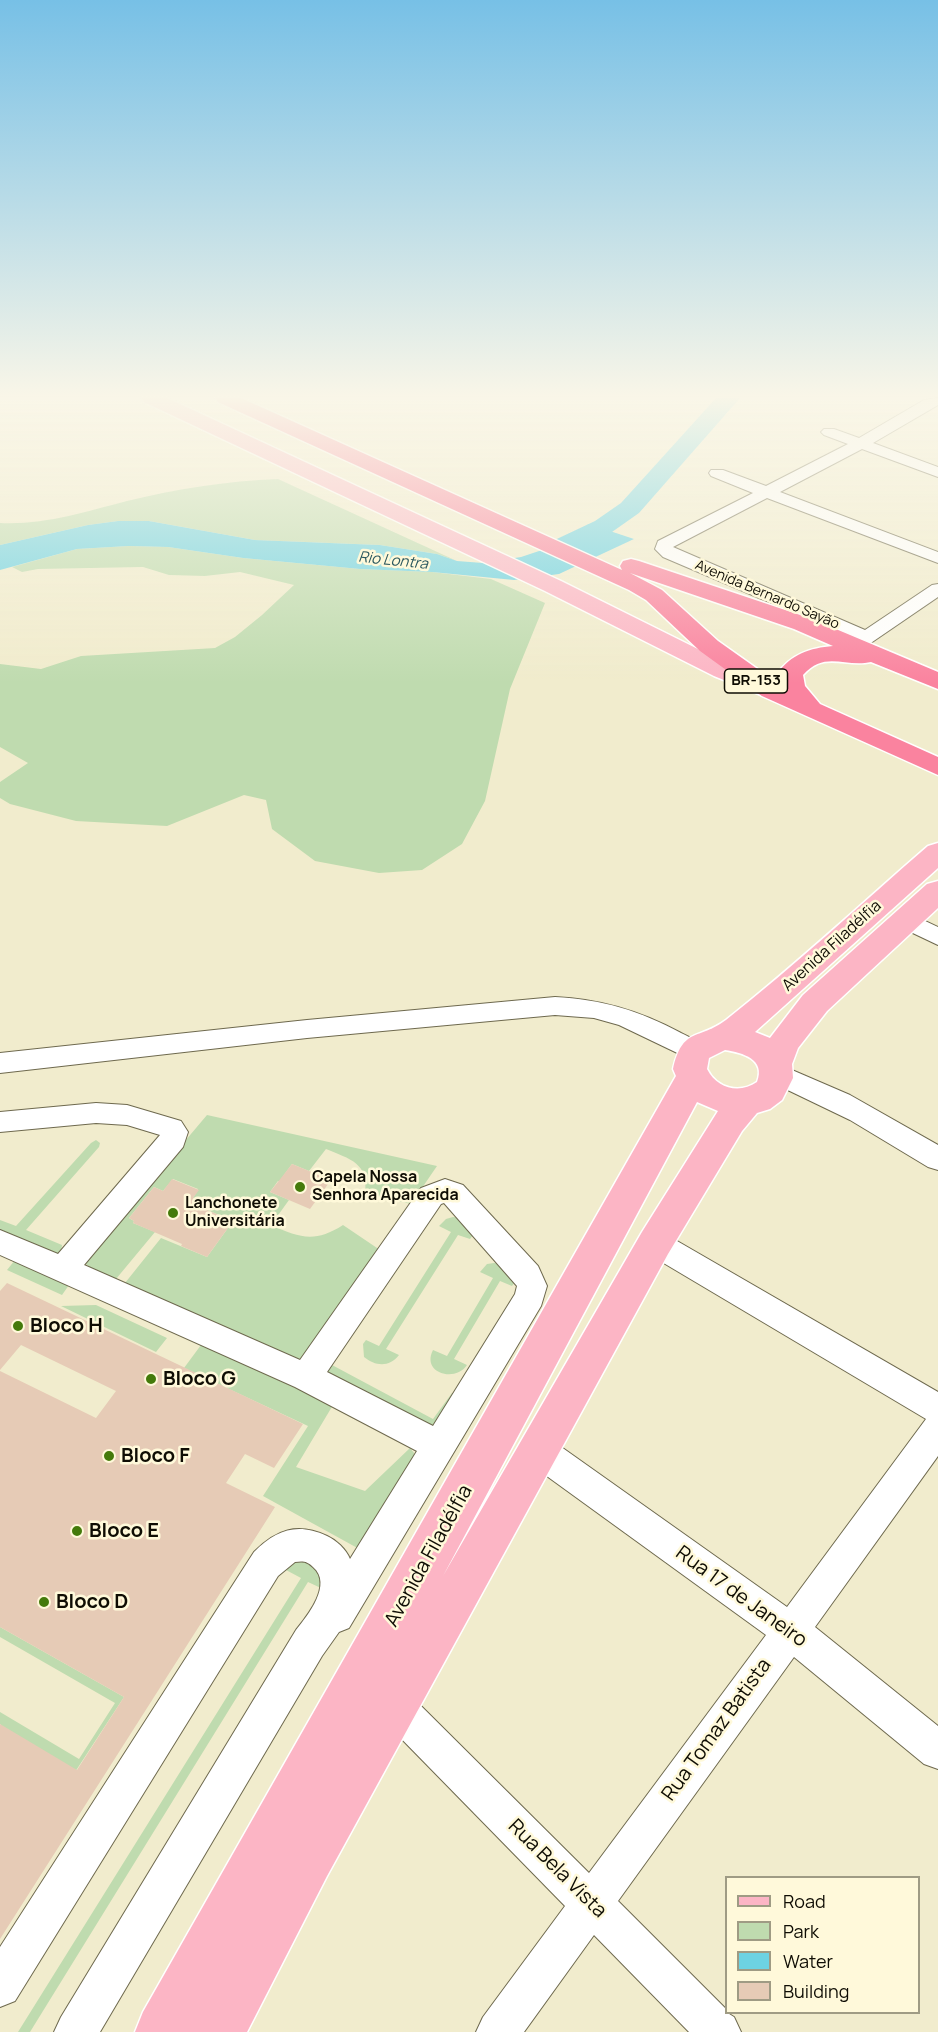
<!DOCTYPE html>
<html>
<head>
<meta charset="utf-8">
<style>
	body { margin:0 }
	#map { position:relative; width:938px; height:2032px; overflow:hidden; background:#f1eccd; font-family:Manrope,sans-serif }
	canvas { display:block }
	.legend { position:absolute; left:725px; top:1876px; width:195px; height:138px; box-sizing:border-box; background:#fff9da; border:2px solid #9f9b84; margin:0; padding:8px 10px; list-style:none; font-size:18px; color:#0f0d04 }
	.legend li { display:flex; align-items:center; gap:12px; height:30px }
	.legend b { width:30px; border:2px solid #9f9b84 }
</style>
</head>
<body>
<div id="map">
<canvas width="938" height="2032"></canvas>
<ul class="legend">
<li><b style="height:8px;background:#fcb5c5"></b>Road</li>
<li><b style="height:16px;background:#bfdbaf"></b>Park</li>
<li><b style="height:16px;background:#6dd2e2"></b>Water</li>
<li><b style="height:16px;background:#e6cbb6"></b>Building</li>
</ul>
</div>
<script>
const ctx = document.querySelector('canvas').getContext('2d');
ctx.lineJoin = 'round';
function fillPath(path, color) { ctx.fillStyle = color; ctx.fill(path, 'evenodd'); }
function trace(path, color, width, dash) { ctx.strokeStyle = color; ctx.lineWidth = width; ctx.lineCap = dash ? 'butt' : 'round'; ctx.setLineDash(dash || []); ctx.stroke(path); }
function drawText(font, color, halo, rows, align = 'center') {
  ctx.font = font + ' Manrope,sans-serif'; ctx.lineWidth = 5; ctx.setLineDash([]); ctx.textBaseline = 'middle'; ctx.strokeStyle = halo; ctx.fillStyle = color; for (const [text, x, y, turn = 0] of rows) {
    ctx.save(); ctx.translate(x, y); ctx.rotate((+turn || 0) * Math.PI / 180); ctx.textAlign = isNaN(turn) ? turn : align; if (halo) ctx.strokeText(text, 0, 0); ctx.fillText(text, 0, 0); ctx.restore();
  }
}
fillPath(new Path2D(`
	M 278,479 L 457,561 L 437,554 L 380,545 L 255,540 L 149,521 L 118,521 L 88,525 L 0,545 L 0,523 C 45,525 84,512 127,501 C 176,489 227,481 278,479 Z
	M 129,546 L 168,547 L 243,558 L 360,569 L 432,572 L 491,579 L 545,603 L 510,689 L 485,801 L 462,844 L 422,870 L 379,873 L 315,861 L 272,829 L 266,800 L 244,795 L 167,826 L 76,821 L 10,804 L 0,798 L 0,782 L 28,763 L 0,747 L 0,664 L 41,669 L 81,656 L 215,648 L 235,637 L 262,615 L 294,585 L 240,572 L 205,576 L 169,575 L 143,567 L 38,569 L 22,572 L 12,567 L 77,549 Z
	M 207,1115 L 437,1166 L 411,1204 L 365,1193 C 369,1163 350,1159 326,1149 L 309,1171 L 292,1164 L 284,1175 L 283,1182 L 278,1181 L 270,1192 L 289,1200 L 271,1225 C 300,1238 315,1243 343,1225 L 380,1250 L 304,1358 L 298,1359 L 125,1283 L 161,1238 L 207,1257 L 233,1221 L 200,1207 L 203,1202 L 193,1198 L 198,1189 L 173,1179 L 163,1191 L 154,1187 L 129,1218 L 134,1221 L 133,1223 L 155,1232 L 116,1279 L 92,1269 L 86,1264 L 87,1257 Z
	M 96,1140 L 100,1143 L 99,1147 L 26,1230 L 62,1245 L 61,1252 L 57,1254 L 0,1230 L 0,1220 L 16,1226 L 91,1143 Z
	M 453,1217 L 460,1218 L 473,1235 L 470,1239 L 458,1235 L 386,1349 L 399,1355 C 389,1368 375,1366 364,1357 L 363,1344 L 366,1340 L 379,1346 L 451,1232 L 439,1226 L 446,1219 Z
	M 15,1260 L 69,1285 L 62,1295 L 7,1270 Z
	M 494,1263 L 501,1264 L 515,1282 L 512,1286 L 500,1281 L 454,1359 L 467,1365 C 455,1383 421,1373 433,1350 L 447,1356 L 493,1278 L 480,1272 L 487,1264 Z
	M 96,1305 L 167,1338 L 156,1352 L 61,1306 Z
	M 201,1345 L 333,1405 L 296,1467 L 365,1491 L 410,1448 L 414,1453 L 415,1459 L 361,1550 L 263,1496 L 308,1426 L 184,1368 Z
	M 332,1365 L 433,1419 L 452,1393 L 458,1396 L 435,1429 L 322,1372 Z
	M 296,1559 L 319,1562 L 323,1589 L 308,1582 L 30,2032 L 18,2032 L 301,1578 L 286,1570 Z
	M 0,1627 L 124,1697 L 60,1795 L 0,1724 L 0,1712 L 79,1759 L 115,1703 L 0,1637 Z`), '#bfdbaf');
fillPath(new Path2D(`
	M 118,521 L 149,521 L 255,540 L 380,545 L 437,554 L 457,561 L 483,563 L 521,557 L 542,550 L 589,524 L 634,539 L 559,574 L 514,580 L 432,572 L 360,569 L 243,558 L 168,547 L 129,546 L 77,549 L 0,570 L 0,545 L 88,525 Z`), '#6dd2e2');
fillPath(new Path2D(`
	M 716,398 L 740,398 L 639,513 L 612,532 L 562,555 L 553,558 L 544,555 L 540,550 L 544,545 L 595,521 L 621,503 Z`), '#6dd2e2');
fillPath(new Path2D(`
	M 292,1164 L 331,1180 L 310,1209 L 270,1192 Z
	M 172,1179 L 199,1190 L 193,1198 L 203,1202 L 200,1207 L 233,1221 L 207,1257 L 181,1246 L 182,1244 L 133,1223 L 134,1221 L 129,1218 L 154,1187 L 163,1191 Z
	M 7,1283 L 303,1424 L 274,1468 L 245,1454 L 226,1483 L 275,1507 L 0,1939 L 0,1724 L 77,1770 L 124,1697 L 0,1627 L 0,1371 L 96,1418 L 116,1391 L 21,1345 L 0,1370 L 0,1291 Z`), '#e6cbb6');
const minor = new Path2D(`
	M 938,398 L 938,405 L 873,443 L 938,467 L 938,477 L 862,449 L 780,492 L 938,552 L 938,563 L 767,498 L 673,547 L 865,630 L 932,585 L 938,584 L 938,597 L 862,649 L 848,649 L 846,645 L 853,638 L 663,557 L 655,549 L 658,541 L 753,493 L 711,476 L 709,473 L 711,470 L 723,470 L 766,486 L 848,444 L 824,435 L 821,432 L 824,429 L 834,429 L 859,438 L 924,400 Z
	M 906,912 L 938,927 L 938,945 L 898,926 L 894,920 L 898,914 Z
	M 555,997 C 601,999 641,1011 681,1033 C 691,1038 702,1042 707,1052 L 703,1059 L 694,1061 L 619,1025 L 594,1018 L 555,1015 L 307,1038 L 0,1073 L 0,1053 L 307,1020 Z
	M 778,1064 L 850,1095 L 938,1145 L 938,1170 L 928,1167 L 850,1120 L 769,1081 L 765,1074 L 769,1067 Z
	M 96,1103 L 127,1105 L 181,1121 L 188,1132 L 183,1147 L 84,1265 L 300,1360 L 421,1188 L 445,1179 L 463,1185 L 538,1266 L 547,1286 L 541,1306 L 349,1628 L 339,1632 L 322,1656 L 100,2032 L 54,2032 L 61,2017 L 296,1630 C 308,1615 333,1584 313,1567 C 307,1561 303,1561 295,1562 L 278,1576 L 15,2001 L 0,2007 L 0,1947 L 254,1552 C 276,1530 297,1522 327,1536 C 336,1540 346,1549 350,1559 L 417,1451 L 295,1387 L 0,1255 L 0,1230 L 58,1254 L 160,1135 L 127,1125 L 96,1123 L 0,1132 L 0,1112 ZM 444,1203 L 517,1286 L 515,1294 L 433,1426 L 327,1372 L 441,1204 Z
	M 655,1231 L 665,1234 L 938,1392 L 938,1456 L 815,1627 L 938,1726 L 938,1769 L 924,1764 L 794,1657 L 618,1901 L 726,2009 L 726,2012 L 734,2017 L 741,2032 L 689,2032 L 594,1935 L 524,2032 L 476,2032 L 483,2017 L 565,1906 L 382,1719 L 376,1706 L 382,1693 L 395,1687 L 408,1693 L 589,1873 L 766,1635 L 526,1461 L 521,1450 L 526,1439 L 538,1435 L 550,1439 L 787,1607 L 926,1419 L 645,1252 L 640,1243 L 645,1234 Z`);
const major = new Path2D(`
	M 142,398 L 167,398 L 561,581 L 732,666 L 780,686 L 784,691 L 780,696 L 771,699 L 714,676 L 545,591 L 144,402 Z
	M 938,843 L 938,868 L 755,1032 L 770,1038 L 803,995 L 927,884 L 938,881 L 938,908 L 827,1011 L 798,1048 L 792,1064 L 793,1078 L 782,1100 L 770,1109 L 757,1113 L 742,1131 L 668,1254 L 327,1876 L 247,2032 L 135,2032 L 143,2012 L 676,1076 L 673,1069 C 683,1026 698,1041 726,1020 C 796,965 861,904 928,846 ZM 725,1050 C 743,1053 766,1059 757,1082 C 740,1094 717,1089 707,1069 L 709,1058 ZM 697,1102 L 718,1111 L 642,1232 L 443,1576 Z`);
const highway = new Path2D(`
	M 216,398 L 241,398 L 622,570 L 620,566 L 623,561 L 631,559 L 639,561 L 812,619 L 938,672 L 938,689 L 871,662 C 845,668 825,650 803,675 L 805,686 L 820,704 L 938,757 L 938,775 L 762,696 L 700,651 L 646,600 L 629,590 L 218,402 ZM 630,573 L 794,629 L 833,646 C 810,648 791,654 777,674 L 780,685 L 718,641 L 662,590 Z`);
trace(minor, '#6e694e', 2);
trace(major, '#fff', 3);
trace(highway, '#fff', 3);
fillPath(minor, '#fff');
fillPath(major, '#fcb5c5');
fillPath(highway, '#fa839f');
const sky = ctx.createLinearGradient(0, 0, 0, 683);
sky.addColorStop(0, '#77c0e6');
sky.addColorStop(0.58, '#f9f6e8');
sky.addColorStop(1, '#f9f6e800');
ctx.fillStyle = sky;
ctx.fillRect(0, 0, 938, 683);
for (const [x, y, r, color] of [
	[300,1187,6,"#447a0b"],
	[173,1213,6,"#447a0b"],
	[18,1326,6,"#447a0b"],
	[151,1379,6,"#447a0b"],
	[109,1456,6,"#447a0b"],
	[77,1531,6,"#447a0b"],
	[44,1602,6,"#447a0b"]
]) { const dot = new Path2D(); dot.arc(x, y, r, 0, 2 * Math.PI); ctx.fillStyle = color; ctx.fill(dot); trace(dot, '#fff9da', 2); }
drawText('14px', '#0f0d04', '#fff9da', [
	["Avenida Bernardo Sayão",767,595,23]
]);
drawText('italic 15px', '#2b585f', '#fff9da', [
	["Rio Lontra",393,561,6]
]);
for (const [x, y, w] of [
	[756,681,63]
]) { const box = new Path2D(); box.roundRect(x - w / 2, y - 12, w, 24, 4.5); ctx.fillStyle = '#fff9da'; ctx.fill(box); trace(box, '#0f0d04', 1.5); }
drawText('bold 15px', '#0f0d04', null, [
	["BR-153",756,681]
]);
drawText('16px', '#0f0d04', '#fff9da', [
	["Avenida Filadélfia",832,946,-42]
]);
drawText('bold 16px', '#0f0d04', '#fff9da', [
	["Capela Nossa",312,1178],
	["Senhora Aparecida",312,1196],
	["Lanchonete",185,1204],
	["Universitária",185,1222]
], 'left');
drawText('bold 20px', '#0f0d04', '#fff9da', [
	["Bloco H",30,1326],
	["Bloco G",163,1379],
	["Bloco F",121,1456],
	["Bloco E",89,1531],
	["Bloco D",56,1602]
], 'left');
drawText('20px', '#0f0d04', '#fff9da', [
	["Avenida Filadélfia",429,1556,-61],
	["Rua 17 de Janeiro",741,1597,36],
	["Rua Tomaz Batista",717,1730,-54],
	["Rua Bela Vista",557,1869,45]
]);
</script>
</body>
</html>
